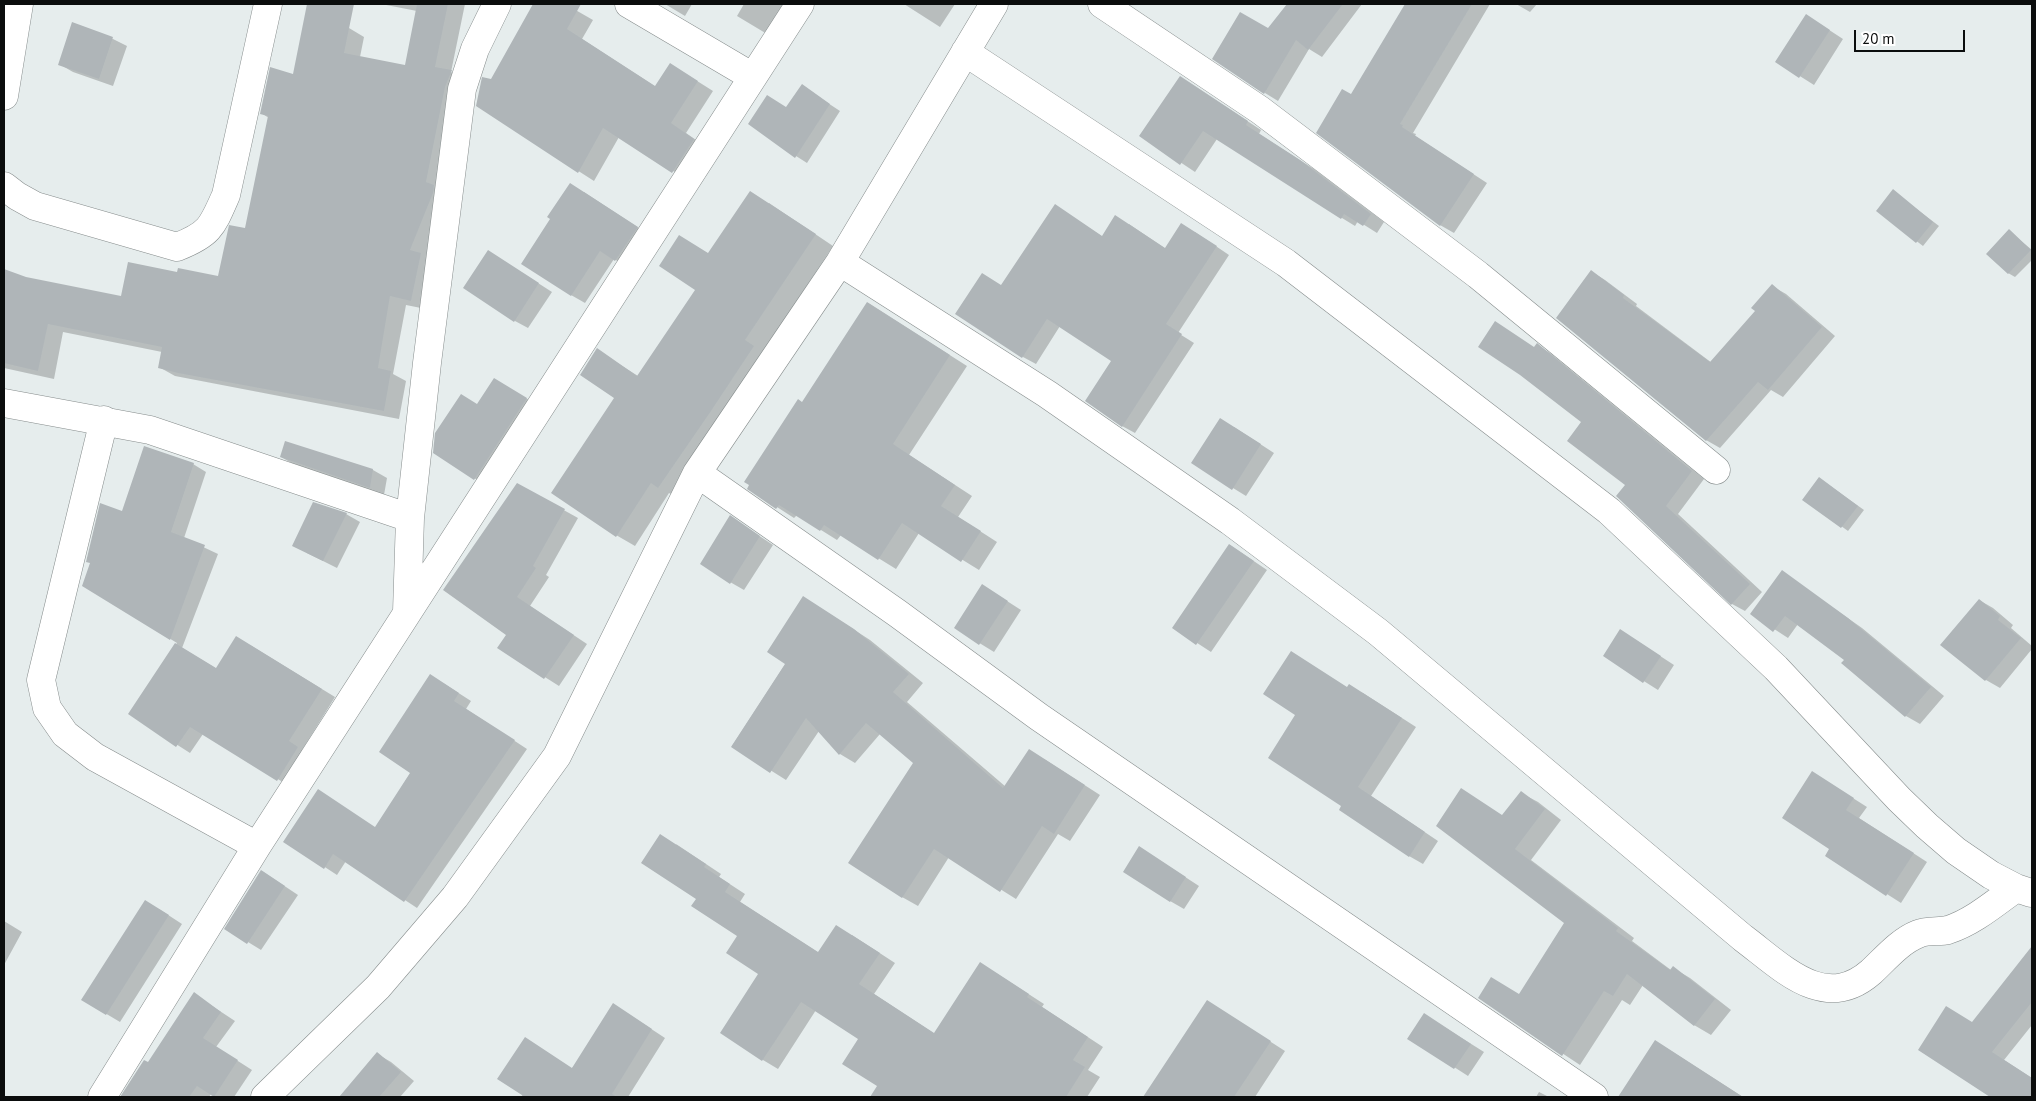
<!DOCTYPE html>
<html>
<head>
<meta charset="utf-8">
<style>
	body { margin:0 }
	#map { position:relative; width:2036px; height:1101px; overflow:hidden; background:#e6eded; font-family:"PT Sans",sans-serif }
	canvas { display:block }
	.frame { position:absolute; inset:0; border:5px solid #0b0d0d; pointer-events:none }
	.scale { position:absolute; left:1854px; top:30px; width:111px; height:22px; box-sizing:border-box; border:2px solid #0b0d0d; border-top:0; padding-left:6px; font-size:15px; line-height:18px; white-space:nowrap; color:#0b0d0d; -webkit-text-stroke:4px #fff; paint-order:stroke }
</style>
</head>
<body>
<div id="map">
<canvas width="2036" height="1101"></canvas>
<div class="frame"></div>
<div class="scale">20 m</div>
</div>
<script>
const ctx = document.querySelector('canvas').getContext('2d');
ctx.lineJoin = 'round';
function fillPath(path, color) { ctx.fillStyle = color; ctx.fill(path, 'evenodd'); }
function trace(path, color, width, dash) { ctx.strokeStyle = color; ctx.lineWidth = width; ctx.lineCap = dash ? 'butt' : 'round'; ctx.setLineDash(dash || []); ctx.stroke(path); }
fillPath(new Path2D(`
	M 381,4 L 465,4 L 451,72 L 467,80 L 448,202 L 426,258 L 436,263 L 426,309 L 406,305 L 393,374 L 406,381 L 399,419 L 175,376 L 159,367 L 162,352 L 63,332 L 54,379 L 4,368 L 4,270 L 25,278 L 122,298 L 178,274 L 219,278 L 246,230 L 269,118 L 261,113 L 294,75 L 349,28 L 364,37 L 360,57 L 406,67 L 417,11 Z
	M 535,4 L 565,4 L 593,20 L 582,39 L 656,87 L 686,74 L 713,91 L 686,133 L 709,149 L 689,181 L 619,137 L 594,181 L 477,106 Z
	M 665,4 L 692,4 L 685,16 Z
	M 744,4 L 792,4 L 772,37 L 737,16 Z
	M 904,4 L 955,4 L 940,27 Z
	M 1289,4 L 1362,4 L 1322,57 L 1309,49 L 1278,101 L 1265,93 L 1269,30 Z
	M 1407,4 L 1490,4 L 1413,133 L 1416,134 L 1415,136 L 1487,183 L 1454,233 L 1440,225 L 1351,96 Z
	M 1516,4 L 1537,4 L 1530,12 Z
	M 73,24 L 113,39 L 127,46 L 113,86 L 73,72 L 59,64 Z
	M 1820,24 L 1843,39 L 1814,85 L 1776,61 Z
	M 802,86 L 840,111 L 807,163 L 796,156 L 787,108 Z
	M 1194,86 L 1261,130 L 1259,134 L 1314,169 L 1384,222 L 1377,233 L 1358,221 L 1355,226 L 1342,218 L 1217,139 L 1195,172 L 1141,136 Z
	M 1893,191 L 1939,226 L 1923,246 L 1877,211 Z
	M 584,192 L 651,236 L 630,268 L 614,259 L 585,303 L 571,295 Z
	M 769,203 L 833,246 L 763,352 L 677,497 L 669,493 L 635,546 L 616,535 L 616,397 L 597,350 L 638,376 L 696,290 L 709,254 Z
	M 1056,206 L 1103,237 L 1129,224 L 1166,249 L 1195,232 L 1229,255 L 1178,333 L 1194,343 L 1135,433 L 1122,426 L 1113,360 L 1060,326 L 1036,364 L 1023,357 L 1002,286 Z
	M 2009,231 L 2032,250 L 2032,260 L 2015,277 L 2008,273 Z
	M 502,260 L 552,292 L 528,328 L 515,321 Z
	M 1592,272 L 1605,280 L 1637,304 L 1636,306 L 1712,363 L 1756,311 L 1772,286 L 1786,294 L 1835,336 L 1783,397 L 1771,390 L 1720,448 L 1706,440 Z
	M 868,303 L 967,366 L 909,455 L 972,496 L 958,517 L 997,542 L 979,570 L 919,533 L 896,569 L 841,535 L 837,540 L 797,515 L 794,518 L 749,489 Z
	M 1537,345 L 1550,353 L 1704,479 L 1678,514 L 1762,592 L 1745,611 L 1732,604 L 1626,484 L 1583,422 L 1535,348 Z
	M 494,379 L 539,406 L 487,486 L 434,453 L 478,405 Z
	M 1234,427 L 1274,453 L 1246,496 L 1233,488 Z
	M 286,442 L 373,470 L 387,478 L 384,495 L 295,465 L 281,457 Z
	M 193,464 L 206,472 L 184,538 L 218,554 L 182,648 L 217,669 L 250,645 L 335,697 L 302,750 L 311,756 L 291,787 L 203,734 L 190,753 L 129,714 L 177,643 L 84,586 L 122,512 Z
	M 1819,478 L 1864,510 L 1848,531 L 1804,499 Z
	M 517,484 L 578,518 L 546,575 L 549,577 L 530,606 L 587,644 L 559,686 L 499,648 L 507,634 Z
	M 314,503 L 346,514 L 360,522 L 337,568 L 307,553 Z
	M 731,517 L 773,545 L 744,590 L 730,582 Z
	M 1230,545 L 1267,570 L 1211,652 L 1174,628 Z
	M 1782,572 L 1862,628 L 1944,696 L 1920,724 L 1906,716 L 1843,663 L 1846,660 L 1798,624 L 1788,638 L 1751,614 Z
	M 996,594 L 1021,610 L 994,652 L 955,628 Z
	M 1979,600 L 1993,608 L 2013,625 L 2011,628 L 2032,646 L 2032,649 L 2000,688 L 1986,680 L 1942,645 Z
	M 819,607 L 870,640 L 923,683 L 907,702 L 1006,787 L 1044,759 L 1100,795 L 1070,841 L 1058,834 L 1016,899 L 949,857 L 918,906 L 902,897 L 914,763 L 880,734 L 855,763 L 840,754 L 819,731 L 786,780 L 732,746 L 786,663 Z
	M 1634,639 L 1674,665 L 1658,690 L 1604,656 Z
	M 443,683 L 471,701 L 466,709 L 527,749 L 417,908 L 346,861 L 337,875 L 285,841 L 376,828 L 411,772 Z
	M 1348,688 L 1363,693 L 1416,727 L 1371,796 L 1438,841 L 1423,864 L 1409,856 L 1343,805 Z
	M 1826,781 L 1867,807 L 1859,818 L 1927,862 L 1901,903 L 1827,856 L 1831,849 Z
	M 1521,793 L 1538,802 L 1561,820 L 1531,860 L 1634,938 L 1632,941 L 1671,970 L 1673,968 L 1690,978 L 1731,1010 L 1711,1035 L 1694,1025 L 1643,985 L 1630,1005 L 1622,1000 L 1580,1065 L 1479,998 L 1519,995 L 1566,923 L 1438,825 L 1503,816 Z
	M 676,844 L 721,874 L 719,877 L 745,894 L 740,902 L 819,953 L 852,935 L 895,963 L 874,994 L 935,1034 L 996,973 L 1044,1004 L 1042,1007 L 1103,1047 L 1088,1070 L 1100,1077 L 1087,1097 L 895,1097 L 844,1063 L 860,1039 L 816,1010 L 778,1069 L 763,1060 L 760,974 L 738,936 L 698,898 Z
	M 1153,856 L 1199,886 L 1184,909 L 1170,901 Z
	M 262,871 L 298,895 L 261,950 L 248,942 Z
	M 159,909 L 182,924 L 120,1022 L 83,1000 Z
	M 4,921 L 22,932 L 4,965 Z
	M 2031,974 L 2032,976 L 2032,1025 L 2004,1060 L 2032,1078 L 2032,1097 L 1993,1097 L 1919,1050 L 1973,1023 Z
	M 194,994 L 235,1021 L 216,1047 L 252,1070 L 234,1097 L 216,1097 L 211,1094 L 209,1097 L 122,1097 L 145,1062 L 149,1064 Z
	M 1207,1001 L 1285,1051 L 1255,1097 L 1145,1097 Z
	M 627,1013 L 665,1038 L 628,1097 L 521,1097 L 523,1094 L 572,1068 Z
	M 1438,1023 L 1484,1052 L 1468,1076 L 1409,1038 Z
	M 1655,1042 L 1668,1049 L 1743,1097 L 1619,1097 Z
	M 377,1054 L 391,1062 L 414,1081 L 400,1097 L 341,1097 Z
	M 1539,1092 L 1549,1097 L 1536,1097 Z`), '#0003');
fillPath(new Path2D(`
	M 307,4 L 354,4 L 344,53 L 405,65 L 417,4 L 448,4 L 435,67 L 452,70 L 445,87 L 426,182 L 434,185 L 433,193 L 410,250 L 421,253 L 411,301 L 390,296 L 378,368 L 391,371 L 384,411 L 178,373 L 158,368 L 162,347 L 48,324 L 38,371 L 4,363 L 4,269 L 26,277 L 121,296 L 128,262 L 177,272 L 178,268 L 218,276 L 229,225 L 245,228 L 268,116 L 260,114 L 270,67 L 293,74 Z
	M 533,4 L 581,4 L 567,29 L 655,86 L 670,63 L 698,81 L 671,123 L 694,139 L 672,173 L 603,128 L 578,173 L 476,106 L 482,77 L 491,79 Z
	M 1287,4 L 1343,4 L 1308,50 L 1296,40 L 1264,94 L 1212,59 L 1240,12 L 1268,28 Z
	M 1405,4 L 1472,4 L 1400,124 L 1403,125 L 1402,127 L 1474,174 L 1440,226 L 1316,133 L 1342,89 L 1351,94 Z
	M 1806,14 L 1830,30 L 1799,78 L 1775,62 Z
	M 72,22 L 113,37 L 99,79 L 58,65 Z
	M 1180,76 L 1248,121 L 1246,125 L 1300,160 L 1371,214 L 1363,226 L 1344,214 L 1341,219 L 1203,131 L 1180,165 L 1139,136 Z
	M 802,84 L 830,104 L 795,158 L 748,124 L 767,95 L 786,107 Z
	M 570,183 L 638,227 L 615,261 L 600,251 L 571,296 L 521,264 L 550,219 L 547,217 Z
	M 1893,189 L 1933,222 L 1916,243 L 1876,211 Z
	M 750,191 L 816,234 L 745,340 L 754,346 L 711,411 L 658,488 L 651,483 L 616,537 L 551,493 L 614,398 L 580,375 L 597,348 L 637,376 L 695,290 L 659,266 L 679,235 L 708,253 Z
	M 1055,204 L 1102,236 L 1115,215 L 1165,248 L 1181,223 L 1217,246 L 1166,324 L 1182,334 L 1122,427 L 1085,401 L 1111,361 L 1047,319 L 1022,358 L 955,314 L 982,273 L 1001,285 Z
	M 2009,229 L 2031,250 L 2008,274 L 1986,254 Z
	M 488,250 L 539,283 L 514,322 L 463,288 Z
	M 1591,270 L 1624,295 L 1623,298 L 1710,362 L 1755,311 L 1751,308 L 1772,284 L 1822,327 L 1768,390 L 1758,382 L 1706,441 L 1556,318 Z
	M 867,302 L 950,355 L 893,444 L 955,485 L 941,506 L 981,531 L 961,562 L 902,523 L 878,560 L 824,525 L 820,531 L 779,505 L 776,509 L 747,489 L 749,485 L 744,482 L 798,399 L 802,402 Z
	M 1495,321 L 1534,347 L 1537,343 L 1692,471 L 1666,506 L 1750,584 L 1731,605 L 1616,496 L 1625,485 L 1567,441 L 1581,422 L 1520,375 L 1478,347 Z
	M 494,378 L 527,398 L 474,480 L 433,453 L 435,433 L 461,394 L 477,404 Z
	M 1220,418 L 1261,444 L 1232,490 L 1191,463 Z
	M 285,441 L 373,469 L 370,488 L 280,457 Z
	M 144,446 L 194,463 L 171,532 L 205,545 L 170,640 L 82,586 L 90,563 L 86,562 L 100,503 L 122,511 Z
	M 1819,477 L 1858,506 L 1841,528 L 1802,500 Z
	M 517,483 L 565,509 L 533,566 L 536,568 L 517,597 L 574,635 L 544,679 L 497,648 L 506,635 L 443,590 Z
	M 313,502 L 347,513 L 323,561 L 292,546 Z
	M 730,515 L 760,536 L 730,584 L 700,564 Z
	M 1229,544 L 1254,561 L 1196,645 L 1172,628 Z
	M 1782,570 L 1848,618 L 1931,687 L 1905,717 L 1841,663 L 1844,660 L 1785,616 L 1773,632 L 1750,614 Z
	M 982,584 L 1008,601 L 979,645 L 954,628 Z
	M 803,596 L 854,629 L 909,674 L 893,692 L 1003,788 L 1029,749 L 1085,785 L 1054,834 L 1042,826 L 1000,892 L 934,849 L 902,898 L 848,863 L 913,763 L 866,723 L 839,755 L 806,718 L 770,773 L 731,747 L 785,664 L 767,652 Z
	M 1979,599 L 2000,616 L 1998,620 L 2021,638 L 1985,681 L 1940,645 Z
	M 1620,629 L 1661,656 L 1643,683 L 1603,656 Z
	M 236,636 L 322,689 L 289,741 L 298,747 L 277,781 L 190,727 L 176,747 L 128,714 L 175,643 L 216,668 Z
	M 1291,651 L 1347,687 L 1349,684 L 1402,718 L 1358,787 L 1425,832 L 1409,857 L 1339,810 L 1341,806 L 1268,758 L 1295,715 L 1263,694 Z
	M 430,674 L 459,693 L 454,701 L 515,740 L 404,902 L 333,854 L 324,869 L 283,842 L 318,789 L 375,827 L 410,773 L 379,752 Z
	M 1812,771 L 1854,798 L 1846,810 L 1914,853 L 1886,896 L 1825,856 L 1829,849 L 1782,818 Z
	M 1461,788 L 1502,815 L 1521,791 L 1545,809 L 1515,849 L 1618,928 L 1616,931 L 1670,970 L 1673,966 L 1715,999 L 1694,1026 L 1627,974 L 1613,996 L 1604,991 L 1562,1056 L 1478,998 L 1491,977 L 1519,994 L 1564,923 L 1436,826 Z
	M 660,834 L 706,864 L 704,867 L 730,884 L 725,892 L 818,952 L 836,925 L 880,953 L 859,984 L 934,1033 L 980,962 L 1029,994 L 1027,997 L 1088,1037 L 1073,1060 L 1085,1067 L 1066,1097 L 870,1097 L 877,1086 L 842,1064 L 858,1039 L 801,1002 L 762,1061 L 720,1033 L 758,974 L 726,953 L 737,936 L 691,906 L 696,899 L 641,863 Z
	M 1139,846 L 1186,877 L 1170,902 L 1123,872 Z
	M 261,870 L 285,886 L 247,944 L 224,929 Z
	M 145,900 L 169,915 L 106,1015 L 81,1000 Z
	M 2032,946 L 2032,1002 L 1992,1052 L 2032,1078 L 2032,1097 L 1990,1097 L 1918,1050 L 1946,1006 L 1972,1022 Z
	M 194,992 L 221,1012 L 203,1038 L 238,1060 L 214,1097 L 197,1086 L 189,1097 L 120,1097 L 144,1060 L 148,1062 Z
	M 1207,1000 L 1271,1041 L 1234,1097 L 1143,1097 Z
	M 613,1003 L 652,1029 L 612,1094 L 617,1097 L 525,1097 L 497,1079 L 525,1037 L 572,1068 Z
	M 1424,1013 L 1471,1044 L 1454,1069 L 1407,1039 Z
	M 1655,1040 L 1743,1097 L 1618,1097 Z
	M 377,1052 L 401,1072 L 379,1097 L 339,1097 Z`), '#afb5b8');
const minor = new Path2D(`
	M 629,4 L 753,77
	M 1102,4 L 1260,110 L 1478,275 L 1716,470
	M 965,52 L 1286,263 L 1609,511 L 1776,668 L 1899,799 L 1927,826 L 1956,851 L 1991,875 L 2016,888 L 2031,893
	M 4,96 L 19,4
	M 4,186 L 17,196 L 35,206 L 177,247 C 210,234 212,227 226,195 L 268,4
	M 840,262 L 1047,394 L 1230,521 L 1378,632 L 1743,938 C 1782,967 1824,1013 1871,972 C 1885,959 1900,941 1918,934 C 1927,930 1939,932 1948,930 C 1973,922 1995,903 2016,888
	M 4,403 L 150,430 L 410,518
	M 104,420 L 41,680 L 47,708 L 65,734 L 95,757 L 257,846
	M 697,473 L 897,613 L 1039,717 L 1594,1097
	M 407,612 L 410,518 L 427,363 L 462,89 L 475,49 L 497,4
	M 102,1097 L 257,846 L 800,4
	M 265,1097 L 378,987 L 455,897 L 557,756 L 697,473 L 840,262 L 994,4`);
trace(minor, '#868c8c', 29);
trace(minor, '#fff', 28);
</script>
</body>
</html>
